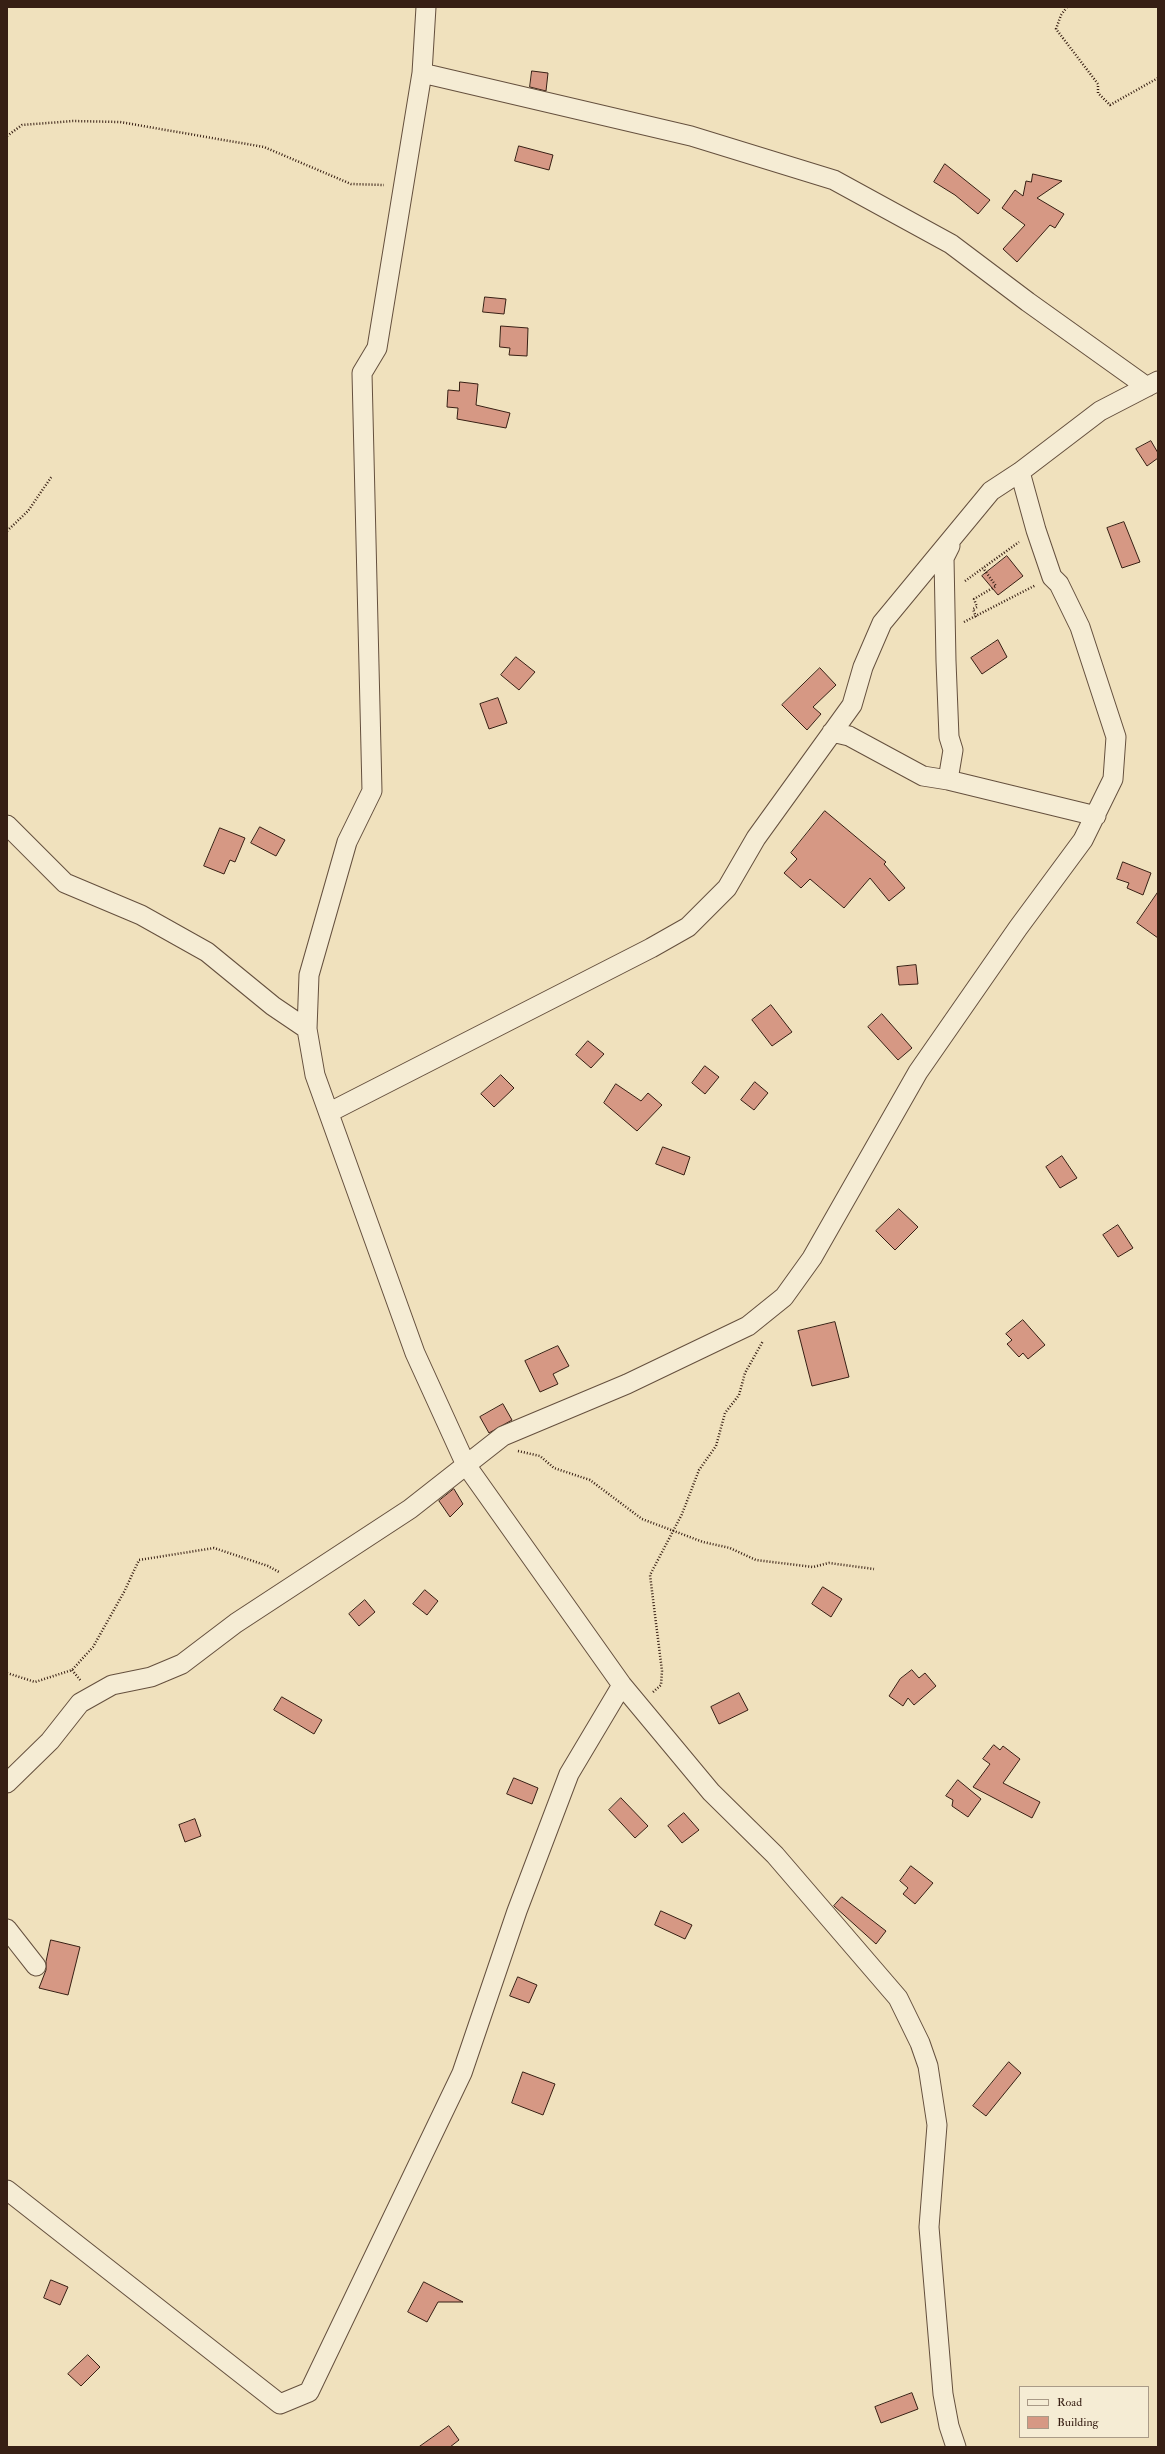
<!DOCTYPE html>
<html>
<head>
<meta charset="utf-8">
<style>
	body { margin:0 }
	#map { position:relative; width:1165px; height:2454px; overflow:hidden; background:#f0e1bd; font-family:"IM FELL Double Pica",serif }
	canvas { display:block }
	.frame { position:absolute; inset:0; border:8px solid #371f14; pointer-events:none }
	.legend { position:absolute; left:1019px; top:2386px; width:130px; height:52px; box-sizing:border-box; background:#f5ecd4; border:1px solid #a99a87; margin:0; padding:5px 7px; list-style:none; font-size:12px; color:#371f14 }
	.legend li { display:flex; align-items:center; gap:8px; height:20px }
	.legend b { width:20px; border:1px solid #a99a87 }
</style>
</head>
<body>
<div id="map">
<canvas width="1165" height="2454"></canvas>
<div class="frame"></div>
<ul class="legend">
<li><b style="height:5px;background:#f5ecd4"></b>Road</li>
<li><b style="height:11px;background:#d69884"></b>Building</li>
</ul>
</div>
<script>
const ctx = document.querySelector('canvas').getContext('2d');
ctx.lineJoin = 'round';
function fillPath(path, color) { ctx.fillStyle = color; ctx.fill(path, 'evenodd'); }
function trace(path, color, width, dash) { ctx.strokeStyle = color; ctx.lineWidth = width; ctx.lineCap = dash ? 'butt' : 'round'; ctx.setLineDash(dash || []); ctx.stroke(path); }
const building = new Path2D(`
	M 532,71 L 548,73 L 546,91 L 530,87 Z
	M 519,146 L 553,155 L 549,170 L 515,161 Z
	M 945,164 L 990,200 L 978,214 L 955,195 L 934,182 Z
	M 1033,174 L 1062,181 L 1037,198 L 1064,214 L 1055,228 L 1050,225 L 1017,262 L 1003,249 L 1025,225 L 1002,208 L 1015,190 L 1023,196 L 1026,181 L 1031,182 Z
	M 485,297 L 506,299 L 504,314 L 483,312 Z
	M 501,326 L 528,328 L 527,356 L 509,355 L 510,348 L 500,347 Z
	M 460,382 L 478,384 L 476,405 L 510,413 L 506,428 L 457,419 L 458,408 L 447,407 L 448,390 L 459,391 Z
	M 1151,441 L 1158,453 L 1158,458 L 1147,466 L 1136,449 Z
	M 1124,522 L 1140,562 L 1122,568 L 1107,528 Z
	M 1007,556 L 1023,576 L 998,595 L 982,576 Z
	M 998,640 L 1007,657 L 982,674 L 971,658 Z
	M 516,657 L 535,672 L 519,690 L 501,675 Z
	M 820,668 L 836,685 L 813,707 L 821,714 L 807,730 L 782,705 Z
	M 498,698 L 507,723 L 489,729 L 480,704 Z
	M 825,811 L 886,862 L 884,864 L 905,888 L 889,901 L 870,878 L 844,908 L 810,879 L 801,888 L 784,873 L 797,859 L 791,853 Z
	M 260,827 L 285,840 L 276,856 L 251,843 Z
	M 220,828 L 245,838 L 235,862 L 230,860 L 224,874 L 204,866 Z
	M 1123,862 L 1151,873 L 1143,895 L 1127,888 L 1129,883 L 1117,879 Z
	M 1158,892 L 1158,938 L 1137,923 Z
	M 916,965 L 918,984 L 899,985 L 897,967 Z
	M 771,1005 L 792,1032 L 772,1046 L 752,1020 Z
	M 882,1014 L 912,1048 L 898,1060 L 868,1027 Z
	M 588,1041 L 604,1054 L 591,1068 L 576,1055 Z
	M 705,1066 L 719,1077 L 705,1094 L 692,1083 Z
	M 501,1075 L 514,1088 L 494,1107 L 481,1094 Z
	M 755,1082 L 768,1093 L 754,1110 L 741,1100 Z
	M 616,1084 L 641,1101 L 648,1093 L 662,1105 L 637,1131 L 604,1103 Z
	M 663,1147 L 690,1157 L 684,1175 L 656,1164 Z
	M 1062,1156 L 1077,1178 L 1060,1188 L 1046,1167 Z
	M 899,1209 L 918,1227 L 895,1250 L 876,1231 Z
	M 1118,1225 L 1133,1248 L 1118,1257 L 1103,1235 Z
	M 1023,1320 L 1045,1345 L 1028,1359 L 1023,1353 L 1019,1357 L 1007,1344 L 1012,1340 L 1006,1334 Z
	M 835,1322 L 849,1377 L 812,1386 L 798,1331 Z
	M 558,1346 L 569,1366 L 553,1374 L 558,1384 L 540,1392 L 525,1361 Z
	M 503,1404 L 512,1420 L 489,1433 L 480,1417 Z
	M 454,1489 L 463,1504 L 450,1517 L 439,1501 Z
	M 823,1587 L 842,1599 L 831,1617 L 812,1604 Z
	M 425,1590 L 438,1601 L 427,1615 L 413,1604 Z
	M 365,1600 L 375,1612 L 359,1626 L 349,1614 Z
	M 912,1670 L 919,1678 L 925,1673 L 936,1686 L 914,1705 L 908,1698 L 903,1706 L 889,1696 L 900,1679 Z
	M 739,1693 L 748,1710 L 719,1724 L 711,1707 Z
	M 282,1697 L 322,1720 L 314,1734 L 274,1710 Z
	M 994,1745 L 1000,1750 L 1003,1746 L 1020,1759 L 1003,1783 L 1040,1802 L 1032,1818 L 973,1787 L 990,1764 L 983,1759 Z
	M 514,1778 L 538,1788 L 532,1804 L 507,1794 Z
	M 958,1780 L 981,1799 L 968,1817 L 952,1806 L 953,1800 L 946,1796 Z
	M 621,1798 L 648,1826 L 635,1838 L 609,1810 Z
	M 684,1813 L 699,1830 L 682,1843 L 668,1826 Z
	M 195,1819 L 201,1836 L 185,1842 L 179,1825 Z
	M 911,1866 L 933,1883 L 915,1904 L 903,1894 L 908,1888 L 900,1881 Z
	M 842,1897 L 886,1931 L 876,1944 L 834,1906 Z
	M 661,1911 L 692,1925 L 685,1939 L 655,1925 Z
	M 51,1940 L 80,1947 L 68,1995 L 39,1988 L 46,1970 L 46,1962 Z
	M 518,1977 L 537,1985 L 529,2003 L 510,1996 Z
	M 1009,2062 L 1021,2073 L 986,2116 L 973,2106 Z
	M 523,2072 L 555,2084 L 543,2115 L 512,2103 Z
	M 51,2280 L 68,2287 L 60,2305 L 44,2298 Z
	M 424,2282 L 463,2302 L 438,2302 L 427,2322 L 408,2312 Z
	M 88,2355 L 100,2367 L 81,2386 L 68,2374 Z
	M 912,2393 L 918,2409 L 881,2423 L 875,2407 Z
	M 449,2426 L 459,2440 L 450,2447 L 419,2447 Z`);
fillPath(building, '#d69884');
trace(building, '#371f14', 1);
const minor = new Path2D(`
	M 426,7 L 422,73 L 377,348 L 362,373 L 372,791 L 347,842 L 309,975 L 307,1029 L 315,1075 L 415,1353 L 466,1465 L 622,1685 L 711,1792 L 775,1855 L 898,1998 L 920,2043 L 928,2066 L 937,2125 L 929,2227 L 943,2394 L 949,2426 L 956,2447
	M 422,73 L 691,136 L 834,180 L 951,244 L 1028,302 L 1147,387
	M 832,732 L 849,736 L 923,776 L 948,780 L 1096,816
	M 948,780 L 953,750 L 949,737 L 946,661 L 944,558 L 950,546
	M 7,825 L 65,883 L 141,915 L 207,952 L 273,1006 L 307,1029
	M 330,1112 L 651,948 L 688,927 L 727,888 L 756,838 L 852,705 L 863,667 L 882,623 L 991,491 L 1020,472 L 1100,411 L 1158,381
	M 7,1783 L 50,1741 L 80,1703 L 112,1685 L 151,1677 L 182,1664 L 236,1623 L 410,1509 L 503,1436 L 627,1384 L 748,1326 L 784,1297 L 812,1258 L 918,1072 L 1018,928 L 1083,840 L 1113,779 L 1116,737 L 1080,627 L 1059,584 L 1052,577 L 1036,530 L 1020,472
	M 7,1929 L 36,1966
	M 7,2190 L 280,2404 L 309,2392 L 462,2073 L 517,1911 L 569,1774 L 622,1685`);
trace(minor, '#65503e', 21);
trace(new Path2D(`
	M 1067,7 L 1061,15 L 1056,29 L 1098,84 L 1098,93 L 1110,105 L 1158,78
	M 7,136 L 22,125 L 73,121 L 120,122 L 264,147 L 351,184 L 384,185
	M 7,531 L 28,511 L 52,476
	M 965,581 L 1019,542
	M 976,617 L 973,609 L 977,607 L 974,599 L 996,586 L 983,568
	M 964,622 L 1036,585
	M 518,1451 L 540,1456 L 554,1468 L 590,1480 L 642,1519 L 703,1542 L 730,1548 L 756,1560 L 813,1567 L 829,1563 L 874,1569
	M 72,1670 L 81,1681
	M 7,1673 L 35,1682 L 72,1670 L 93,1647 L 124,1592 L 139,1560 L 214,1548 L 268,1566 L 279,1572
	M 653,1692 L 661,1685 L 662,1671 L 650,1575 L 682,1514 L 699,1470 L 716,1446 L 725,1413 L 739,1395 L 745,1373 L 763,1341`), '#371f14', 2.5, [1, 2]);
trace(minor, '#f5ecd4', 19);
</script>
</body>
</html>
